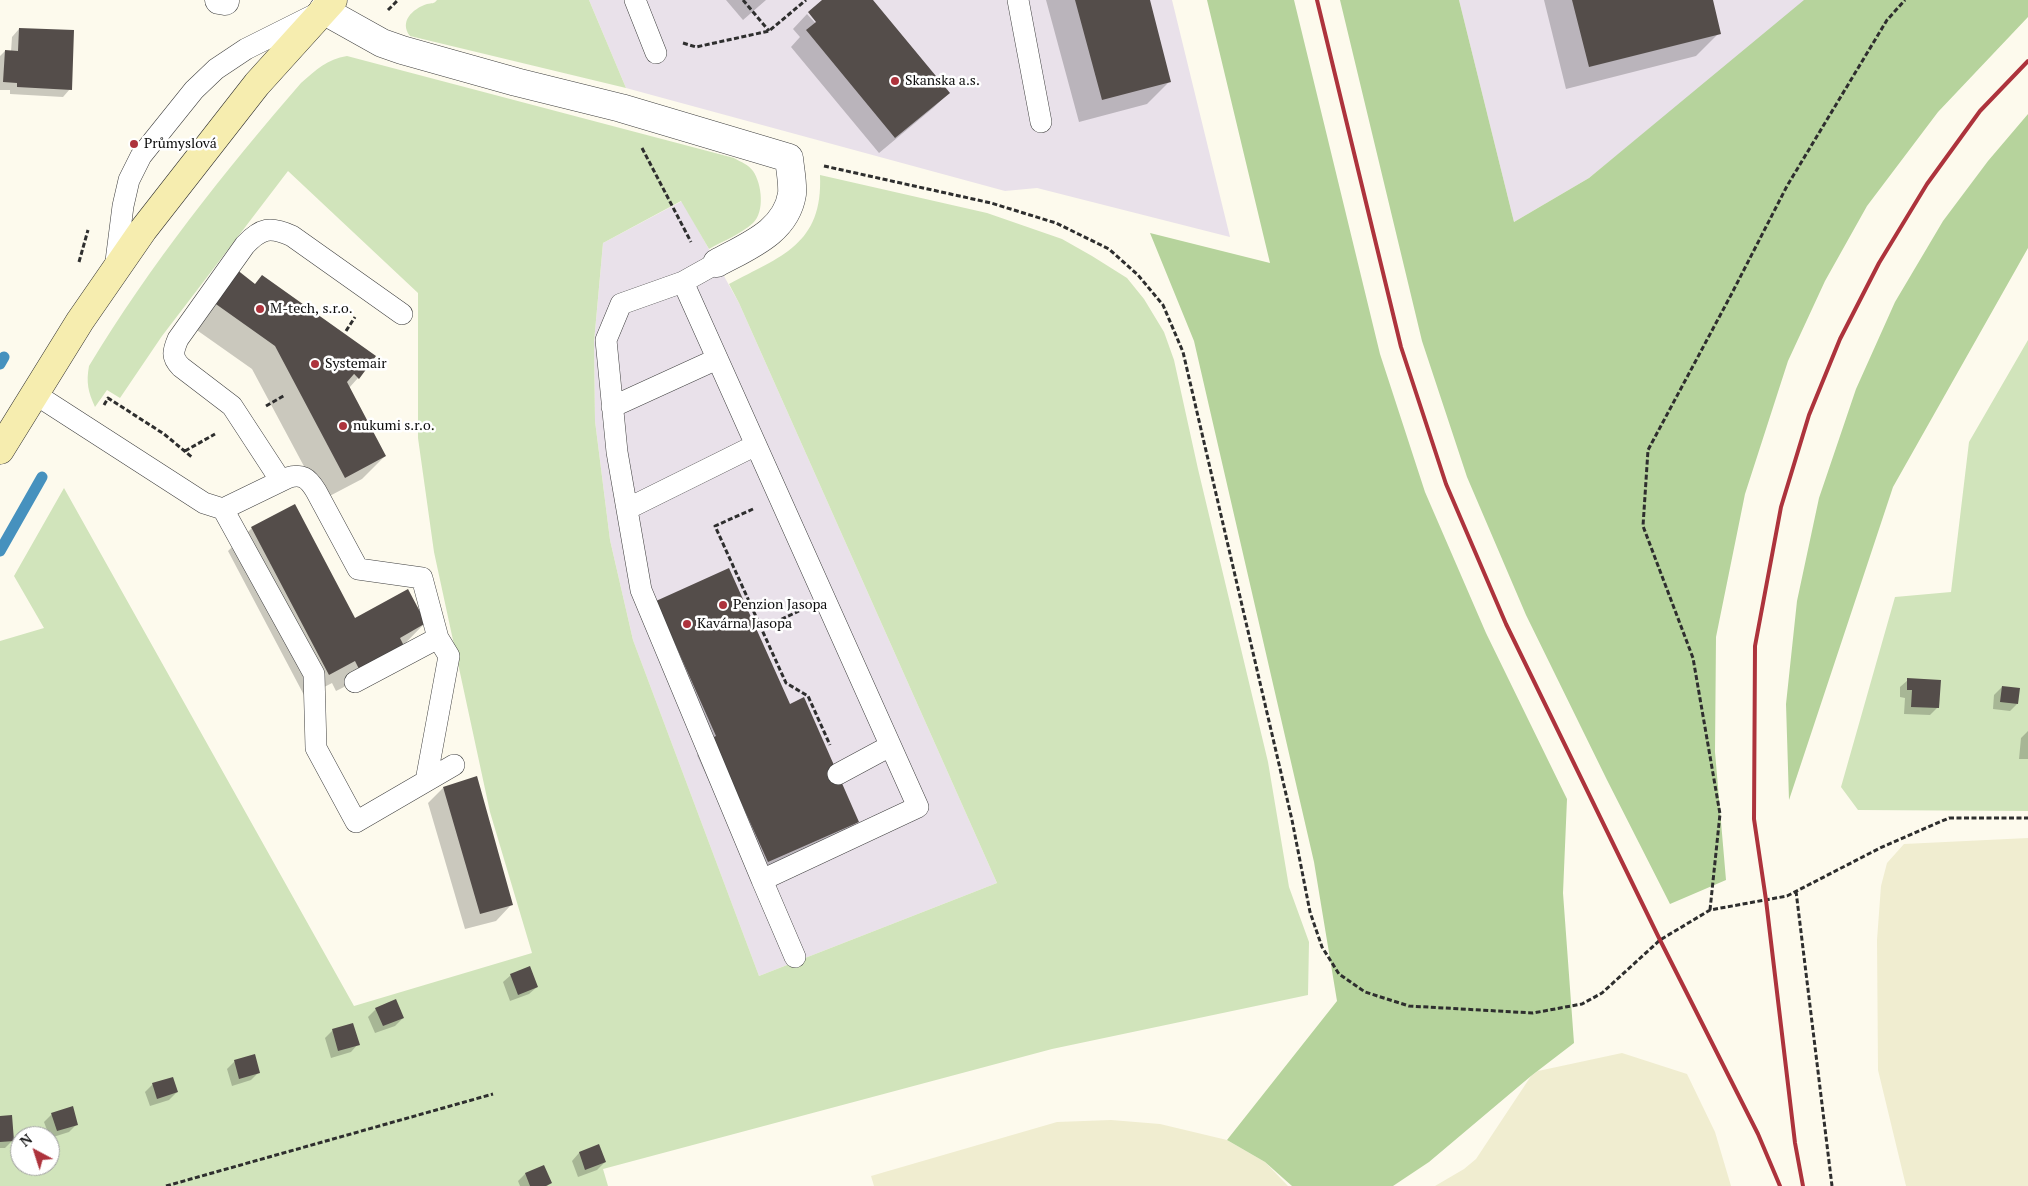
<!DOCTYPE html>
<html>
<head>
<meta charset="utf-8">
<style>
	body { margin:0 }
	#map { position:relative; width:2028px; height:1186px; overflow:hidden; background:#fdfaed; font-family:"PT Serif",serif }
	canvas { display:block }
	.north { position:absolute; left:10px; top:1126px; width:50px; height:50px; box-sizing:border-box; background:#fff; border:1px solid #9e9e9e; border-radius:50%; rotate:320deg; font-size:14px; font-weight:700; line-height:20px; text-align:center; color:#0c0c0c }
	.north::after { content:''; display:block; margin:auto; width:18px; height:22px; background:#ad333c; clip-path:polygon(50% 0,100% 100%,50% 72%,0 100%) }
</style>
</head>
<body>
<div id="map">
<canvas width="2028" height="1186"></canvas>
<div class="north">N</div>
</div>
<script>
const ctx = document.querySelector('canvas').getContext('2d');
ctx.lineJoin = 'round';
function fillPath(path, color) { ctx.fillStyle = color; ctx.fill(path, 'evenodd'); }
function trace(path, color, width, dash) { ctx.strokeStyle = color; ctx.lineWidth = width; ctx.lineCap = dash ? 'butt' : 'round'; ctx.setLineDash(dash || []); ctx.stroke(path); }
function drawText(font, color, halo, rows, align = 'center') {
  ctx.font = font + ' "PT Serif",serif'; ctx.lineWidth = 5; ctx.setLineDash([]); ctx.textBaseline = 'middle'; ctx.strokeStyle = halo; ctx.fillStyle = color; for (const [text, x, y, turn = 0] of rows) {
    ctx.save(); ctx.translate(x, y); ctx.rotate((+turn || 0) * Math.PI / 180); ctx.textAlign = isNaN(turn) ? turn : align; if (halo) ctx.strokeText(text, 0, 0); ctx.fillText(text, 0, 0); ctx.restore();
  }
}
fillPath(new Path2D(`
	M 589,0 L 1172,0 L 1230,237 L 1037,188 L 1005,191 L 626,88 Z
	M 1459,0 L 1808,0 L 1589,178 L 1514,222 Z
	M 682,201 L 739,303 L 997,883 L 759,976 L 633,640 L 610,540 L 595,421 L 594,342 L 603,243 Z`), '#e9e1ea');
fillPath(new Path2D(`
	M 2028,838 L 2028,1186 L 1906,1186 L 1878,1070 L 1877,940 L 1881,886 L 1887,863 L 1904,844 Z
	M 1622,1053 L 1687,1074 L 1715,1132 L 1731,1186 L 1435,1186 L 1464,1169 L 1476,1159 L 1531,1076 L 1538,1071 Z
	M 1111,1120 L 1160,1124 L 1227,1140 L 1265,1162 L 1288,1186 L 874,1186 L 871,1176 L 1057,1122 Z`), '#f0edd0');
fillPath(new Path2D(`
	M 437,0 L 589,0 L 626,88 L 410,36 C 399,22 412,9 427,4 C 432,3 434,4 437,0 Z
	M 347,56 L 734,158 C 741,162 749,165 753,171 C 762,184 765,212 753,223 C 741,234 723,241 709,249 L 681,201 L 603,243 L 594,342 L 595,421 L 610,540 L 633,640 L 759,976 L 997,883 L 739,303 L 729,284 C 781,256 823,245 820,175 L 987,213 L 1062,239 L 1092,256 L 1127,278 L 1144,299 L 1164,332 L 1174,360 L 1198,469 L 1268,762 L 1289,887 L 1309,942 L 1308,995 L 1052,1049 L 603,1169 L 608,1186 L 0,1186 L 0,641 L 44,628 L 14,576 L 64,488 L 354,1006 L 532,953 L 490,812 L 434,552 L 418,438 L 418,293 L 288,171 L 162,336 L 120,398 L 107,390 L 95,407 C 88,392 86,382 89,366 C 150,265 224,172 301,83 C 316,70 327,59 347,56 ZM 20,1136 L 50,1136 L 50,1166 L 20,1166 Z
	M 2028,340 L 2028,811 L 1858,810 L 1841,787 L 1895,597 L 1951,592 L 1969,442 Z`), '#d1e4bb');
fillPath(new Path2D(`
	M 1207,0 L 1294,0 L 1380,354 L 1425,492 L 1486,633 L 1567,799 L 1563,893 L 1574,1043 L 1531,1076 L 1429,1162 L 1393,1186 L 1292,1186 L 1265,1162 L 1227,1140 L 1337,1001 L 1314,862 L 1194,341 L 1150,233 L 1270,263 Z
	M 1340,0 L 1459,0 L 1514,222 L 1589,178 L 1804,0 L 2028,0 L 2028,17 L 1938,112 L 1867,206 L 1825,281 L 1788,361 L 1745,494 L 1716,637 L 1715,752 L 1726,880 L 1670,904 L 1607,780 L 1526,615 L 1467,477 L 1422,341 Z
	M 2028,114 L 2028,248 L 1893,487 L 1789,800 L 1786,704 L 1797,601 L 1819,498 L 1856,389 L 1895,302 L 1943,221 L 1988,161 Z`), '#b6d39c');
fillPath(new Path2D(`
	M 726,0 L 766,0 L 743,20 Z
	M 824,0 L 871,0 L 949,93 L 933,108 L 879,153 L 791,47 L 800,37 L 793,29 L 807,14 L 819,27 Z
	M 1046,0 L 1148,0 L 1170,81 L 1147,104 L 1079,122 Z
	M 1544,0 L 1711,0 L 1719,33 L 1696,56 L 1566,89 Z
	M 19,29 L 70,89 L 63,97 L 10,94 L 10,90 L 0,90 L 0,56 L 5,51 L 11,52 L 12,37 Z
	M 254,285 L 358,378 L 349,388 L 385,456 L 362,479 L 322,500 L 252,369 L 191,326 L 213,294 Z
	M 252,528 L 354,620 L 425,623 L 380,669 L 336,691 L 332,683 L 305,697 L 228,551 Z
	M 656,602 L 789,705 L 858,821 L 842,837 L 752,877 L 697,755 L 701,751 L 641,618 Z
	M 1908,680 L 1938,707 L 1930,715 L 1904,714 L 1905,698 L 1900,697 L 1900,687 Z
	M 2002,687 L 2017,704 L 2010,711 L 1993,709 L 1994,695 Z
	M 2028,731 L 2028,759 L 2019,759 L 2021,738 Z
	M 443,788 L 511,905 L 496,921 L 465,929 L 428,803 Z
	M 511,975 L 537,987 L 529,994 L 510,1001 L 503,982 Z
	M 376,1009 L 403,1018 L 395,1026 L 375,1033 L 368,1017 Z
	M 333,1030 L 358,1044 L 351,1052 L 331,1058 L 325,1038 Z
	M 235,1061 L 259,1072 L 251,1080 L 232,1086 L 227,1069 Z
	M 153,1084 L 177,1092 L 169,1100 L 150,1106 L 145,1092 Z
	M 52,1114 L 77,1124 L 69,1132 L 50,1138 L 44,1122 Z
	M 0,1118 L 13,1140 L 5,1148 L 0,1148 Z
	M 599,1146 L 605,1162 L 597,1170 L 578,1177 L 572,1161 L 579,1153 Z
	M 525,1174 L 550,1183 L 547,1186 L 520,1186 L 518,1181 Z`), '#0003');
trace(new Path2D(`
	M 0,364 L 4,357
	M 0,551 L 42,477`), '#4691be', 11);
fillPath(new Path2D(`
	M 822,0 L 873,0 L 950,93 L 895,138 L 806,30 L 816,22 L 808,12 Z
	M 1075,0 L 1150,0 L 1171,82 L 1102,100 Z
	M 1572,0 L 1713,0 L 1721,34 L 1589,67 Z
	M 19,28 L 74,30 L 72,90 L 17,87 L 17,83 L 3,82 L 5,50 L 18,51 Z
	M 236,269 L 255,284 L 262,275 L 376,356 L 359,379 L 354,374 L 347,382 L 386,456 L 345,478 L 275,346 L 213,302 Z
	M 295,504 L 355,618 L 408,589 L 426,623 L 400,638 L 404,646 L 359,669 L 355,661 L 329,675 L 251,527 Z
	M 729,568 L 790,704 L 804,697 L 859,822 L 768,862 L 712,738 L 716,736 L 656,601 Z
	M 1907,678 L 1941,680 L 1939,708 L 1911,707 L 1912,690 L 1907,690 Z
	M 2002,686 L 2020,688 L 2018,704 L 2000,702 Z
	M 477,776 L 513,905 L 480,914 L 443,787 Z
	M 530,966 L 538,987 L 518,995 L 510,974 Z
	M 396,999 L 404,1018 L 383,1026 L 375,1008 Z
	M 353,1023 L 360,1045 L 338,1051 L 332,1029 Z
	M 255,1054 L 260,1073 L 239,1079 L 234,1060 Z
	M 173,1077 L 178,1092 L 157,1099 L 152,1083 Z
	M 73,1106 L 78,1125 L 57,1131 L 51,1113 Z
	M 12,1115 L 14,1141 L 0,1142 L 0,1116 Z
	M 599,1144 L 606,1162 L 585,1170 L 579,1152 Z
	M 544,1165 L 552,1183 L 546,1186 L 530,1186 L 525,1173 Z`), '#544d4a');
const service = new Path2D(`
	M 635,0 L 656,53
	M 1018,0 L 1041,122
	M 717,263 L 683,282 L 621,304 L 606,340 L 617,452 L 641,590 L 762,880
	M 115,269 L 123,206 L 129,180 L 141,156 L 194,90 L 216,69 L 246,49 L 316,14
	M 683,282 L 918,807 L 762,880 L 795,957
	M 35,394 L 204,503 L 223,509 L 287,478 C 302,473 308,478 316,491 L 358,569 L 422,578 L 438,638 L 355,682
	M 612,407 L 717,359
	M 281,481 L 232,406 L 181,367 C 171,357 173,351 178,339 L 245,245 C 261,228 270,226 292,236 L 402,314
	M 223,509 L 314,674 L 316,748 L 356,822 L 454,765
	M 627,509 L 756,445
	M 838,774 L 890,746
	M 426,781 L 449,656 L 438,638`);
const minor = new Path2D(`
	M 219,0 L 225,1
	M 323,10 L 382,43 L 402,50 L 516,82 L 621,108 L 789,158 C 790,169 793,183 792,194 C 786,232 748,246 717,263`);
const secondary = new Path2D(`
	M 0,450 L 80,321 L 143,230 L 257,84 L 333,0`);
trace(service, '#3f3f3f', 22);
trace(minor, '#3f3f3f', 29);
trace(secondary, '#2e2e2e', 29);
trace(new Path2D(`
	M 743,0 L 769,31
	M 388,10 L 398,0
	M 683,43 L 696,47 L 769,31 L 806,0
	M 642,148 L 691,242
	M 824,166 L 991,203 L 1056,223 L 1109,249 L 1138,275 L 1163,305 L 1183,352 L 1292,820 L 1310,912 L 1322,947 L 1339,974 L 1365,992 L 1409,1006 L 1533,1013 L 1582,1004 L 1602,993 L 1660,940 L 1710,910 L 1787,896 L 1880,848 L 1949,818 L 2028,818
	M 79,262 L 88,230
	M 346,331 L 355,317
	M 104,405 L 108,398 L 164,434 L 193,458
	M 266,406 L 285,395
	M 185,451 L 215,434
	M 753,509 L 715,526 L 786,683 L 808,696 L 830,745
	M 761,629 L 799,611
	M 1796,891 L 1832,1186
	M 1710,910 L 1720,814 L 1693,658 L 1643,526 L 1648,450 L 1731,295 L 1787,186 L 1887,20 L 1905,0
	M 166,1186 L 493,1094`), '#2e2e2e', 3, [5, 2.5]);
trace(service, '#fff', 21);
trace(minor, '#fff', 28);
trace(secondary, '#f6edaf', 28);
trace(new Path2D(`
	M 1317,0 L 1401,347 L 1446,484 L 1506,624 L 1660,940 L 1758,1134 L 1780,1186
	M 1803,1186 L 1795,1143 L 1766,900 L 1754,819 L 1755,646 L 1781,507 L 1809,415 L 1840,339 L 1879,263 L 1927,184 L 1980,111 L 2028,61`), '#ad333c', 4);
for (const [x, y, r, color] of [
	[895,81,5,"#ad333c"],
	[134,144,5,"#ad333c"],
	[260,309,5,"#ad333c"],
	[315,364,5,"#ad333c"],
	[343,426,5,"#ad333c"],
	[723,605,5,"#ad333c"],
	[687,624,5,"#ad333c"]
]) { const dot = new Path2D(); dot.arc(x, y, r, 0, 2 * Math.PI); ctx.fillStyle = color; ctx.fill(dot); trace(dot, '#fff', 2); }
drawText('14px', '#0c0c0c', '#fff', [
	["Skanska a.s.",905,81],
	["Průmyslová",144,144],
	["M-tech, s.r.o.",270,309],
	["Systemair",325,364],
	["nukumi s.r.o.",353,426],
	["Penzion Jasopa",733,605],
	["Kavárna Jasopa",697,624]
], 'left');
</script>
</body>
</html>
